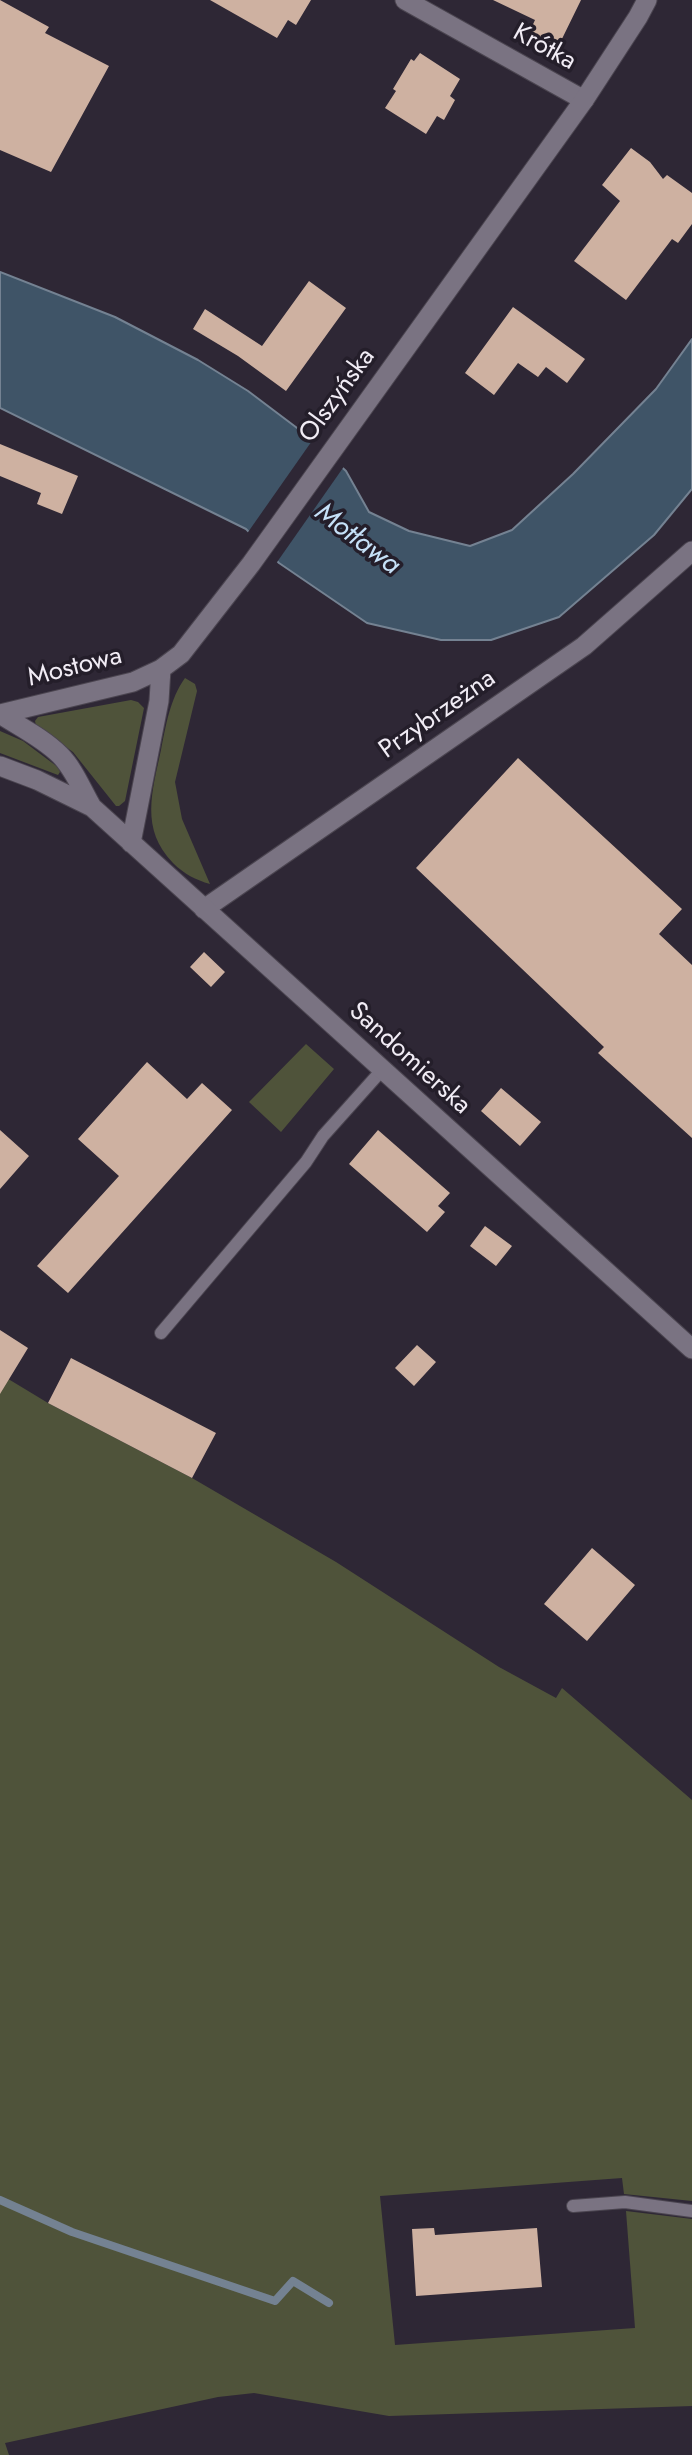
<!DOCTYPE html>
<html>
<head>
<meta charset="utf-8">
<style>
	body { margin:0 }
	canvas { display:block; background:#2e2735 }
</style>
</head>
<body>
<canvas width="692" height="2455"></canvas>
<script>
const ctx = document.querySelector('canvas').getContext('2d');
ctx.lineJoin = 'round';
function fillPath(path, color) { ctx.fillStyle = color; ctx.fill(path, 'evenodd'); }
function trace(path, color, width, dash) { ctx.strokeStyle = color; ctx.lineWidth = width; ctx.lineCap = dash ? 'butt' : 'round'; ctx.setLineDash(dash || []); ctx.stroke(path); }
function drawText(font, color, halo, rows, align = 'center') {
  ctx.font = font + ' Jost,sans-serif'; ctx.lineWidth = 7; ctx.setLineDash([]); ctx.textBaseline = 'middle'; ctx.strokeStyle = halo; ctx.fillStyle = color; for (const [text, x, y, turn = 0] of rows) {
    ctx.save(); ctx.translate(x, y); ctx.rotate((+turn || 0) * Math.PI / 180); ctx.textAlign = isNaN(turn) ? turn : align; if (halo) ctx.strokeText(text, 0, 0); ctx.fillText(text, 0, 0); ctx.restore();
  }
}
fillPath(new Path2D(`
	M 185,678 L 195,684 L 197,691 L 175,782 L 182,819 L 210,884 C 196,880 184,874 173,863 C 140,829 152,792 161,750 C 166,725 170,699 185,678 Z
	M 131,700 L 138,702 L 144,708 L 125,801 L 119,806 L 116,806 L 73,752 L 36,725 L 35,721 L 38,717 Z
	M 0,731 L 23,741 L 59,768 L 60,772 L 58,775 L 0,753 Z
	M 306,1044 L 334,1069 L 281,1132 L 249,1102 Z
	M 0,1374 L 48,1403 L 192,1478 L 336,1562 L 499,1667 L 556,1698 L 562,1688 L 692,1800 L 692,2201 L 624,2194 L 622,2178 L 380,2196 L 395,2345 L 635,2328 L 626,2211 L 692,2219 L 692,2406 L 389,2416 L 254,2393 L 218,2397 L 5,2443 L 9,2455 L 0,2455 Z`), '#4f533a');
const water = new Path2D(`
	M 0,272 L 115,317 L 198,360 L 248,391 L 309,437 L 346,471 L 369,512 L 409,531 L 470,546 L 512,530 L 573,474 L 656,389 L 692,339 L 692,489 L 654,535 L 559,617 L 491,640 L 441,640 L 367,623 L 279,563 L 246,529 L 0,408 Z`);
fillPath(water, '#3f5467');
trace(water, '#748292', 2);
fillPath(new Path2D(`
	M 314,438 L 345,465 L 275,565 L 246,535 Z`), '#2e2735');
trace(new Path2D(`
	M 0,2200 L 72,2232 L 275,2301 L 293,2281 L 329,2303`), '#748292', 8);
fillPath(new Path2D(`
	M 0,0 L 49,27 L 45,33 L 109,66 L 51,172 L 0,150 Z
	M 210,0 L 311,0 L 296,25 L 288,20 L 277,38 Z
	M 493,0 L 581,0 L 558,47 L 529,33 L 535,20 Z
	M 420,53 L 460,79 L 450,96 L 455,100 L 444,120 L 437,116 L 426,134 L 385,108 L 396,91 L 393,89 L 411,59 L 414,61 Z
	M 631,148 L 650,162 L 663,179 L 667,175 L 692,193 L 692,224 L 678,243 L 672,239 L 626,300 L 574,261 L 620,201 L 602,185 Z
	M 309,281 L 346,308 L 286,391 L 238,356 L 193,329 L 205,309 L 262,346 Z
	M 513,307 L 585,359 L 567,383 L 546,367 L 538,377 L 518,363 L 494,395 L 465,373 Z
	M 0,444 L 78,476 L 62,514 L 37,504 L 41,493 L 0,476 Z
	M 518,758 L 682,909 L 659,934 L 692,965 L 692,1138 L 598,1053 L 604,1047 L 416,868 Z
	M 204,952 L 225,972 L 211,987 L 190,967 Z
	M 147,1062 L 187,1099 L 202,1083 L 232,1110 L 68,1293 L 37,1266 L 119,1176 L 78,1139 Z
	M 501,1088 L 541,1122 L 520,1146 L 481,1111 Z
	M 0,1130 L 29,1156 L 0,1189 Z
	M 378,1130 L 450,1193 L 438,1206 L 445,1212 L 427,1232 L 349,1164 Z
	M 485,1226 L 512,1246 L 496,1266 L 470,1246 Z
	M 0,1330 L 28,1348 L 0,1394 Z
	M 417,1345 L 436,1362 L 414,1386 L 395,1368 Z
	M 71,1358 L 216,1433 L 192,1478 L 48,1403 Z
	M 592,1548 L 635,1585 L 587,1641 L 544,1604 Z
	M 434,2228 L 435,2235 L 537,2228 L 542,2287 L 416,2296 L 412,2229 Z`), '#ceb1a1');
const service = new Path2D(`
	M 161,1333 L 306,1162 L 323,1136 L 382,1070
	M 573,2206 L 625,2202 L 692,2211`);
const minor = new Path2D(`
	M 405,0 L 584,100
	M 204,909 L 584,646 L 692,551`);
const tertiary = new Path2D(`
	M 0,714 L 133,682 L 161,669 L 181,654 L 251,564 L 584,100 L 638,17 L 647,0
	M 0,714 C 20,727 43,738 60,755 C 74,769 82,790 92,807
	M 0,766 L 37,780 L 92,807 L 692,1349
	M 131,843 L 159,701 L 161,669`);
trace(service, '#4b4550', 14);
trace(minor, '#4b4550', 21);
trace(tertiary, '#4b4550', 21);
trace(service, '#7a7382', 12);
trace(minor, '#7a7382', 19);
trace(tertiary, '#7a7382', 19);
drawText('26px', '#f1ecf5', '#241e2a', [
	["Krótka",544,48,29],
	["Olszyńska",338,396,-54],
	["Mostowa",75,668,-14],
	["Przybrzeżna",438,715,-35],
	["Sandomierska",409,1059,42]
]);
drawText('italic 28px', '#c6e1f8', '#241e2a', [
	["Motława",357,540,37]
]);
</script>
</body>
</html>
